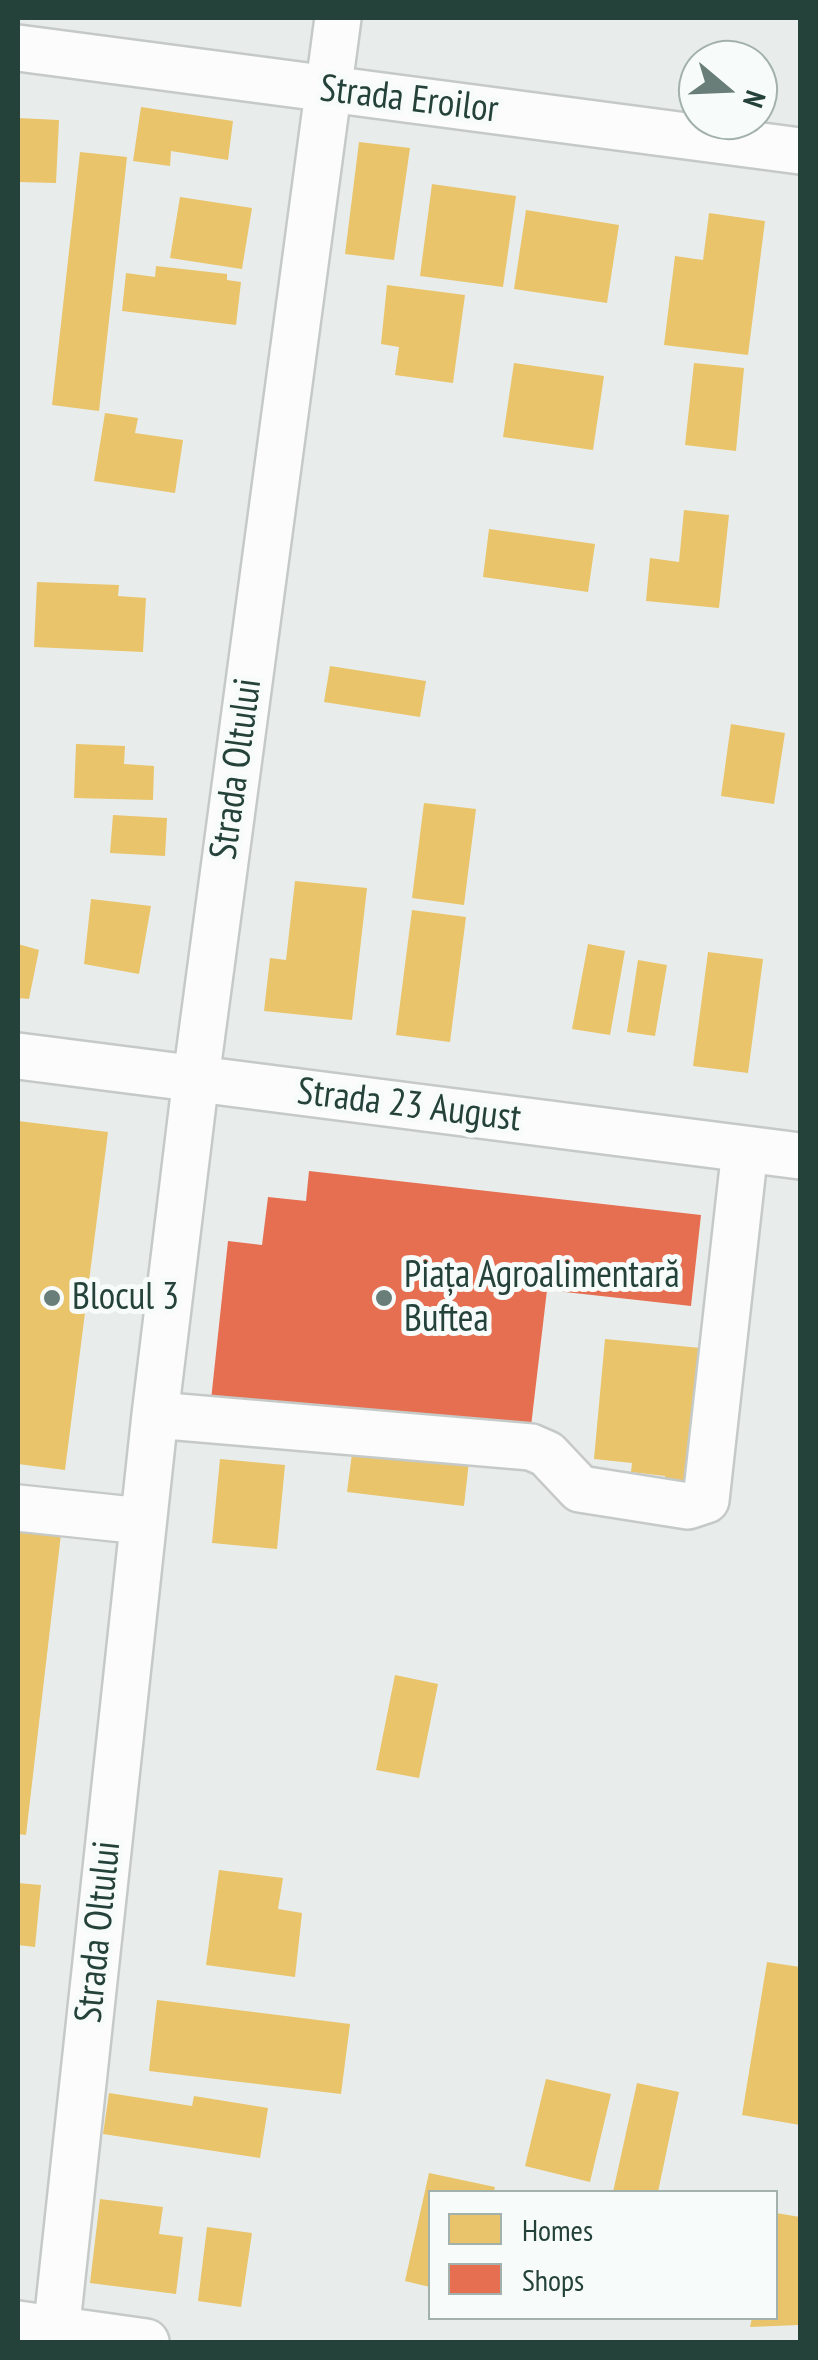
<!DOCTYPE html>
<html>
<head>
<meta charset="utf-8">
<style>
	body { margin:0 }
	#map { position:relative; width:818px; height:2360px; overflow:hidden; background:#e8edeb; font-family:"PT Sans Narrow",sans-serif }
	canvas { display:block }
	.frame { position:absolute; inset:0; border:20px solid #24423a; pointer-events:none }
	.legend { position:absolute; left:428px; top:2190px; width:350px; height:130px; box-sizing:border-box; background:#f7fbf9; border:2px solid #a3b1ad; margin:0; padding:12px 18px; list-style:none; font-size:30px; color:#24423a }
	.legend li { display:flex; align-items:center; gap:20px; height:50px }
	.legend b { width:50px; border:2px solid #a3b1ad }
	.north { position:absolute; left:678px; top:40px; width:100px; height:100px; box-sizing:border-box; background:#f7fbf9; border:2px solid #a3b1ad; border-radius:50%; rotate:109deg; font-size:28px; font-weight:700; line-height:40px; text-align:center; color:#24423a }
	.north::after { content:''; display:block; margin:auto; width:35px; height:45px; background:#697e78; clip-path:polygon(50% 0,100% 100%,50% 72%,0 100%) }
</style>
</head>
<body>
<div id="map">
<canvas width="818" height="2360"></canvas>
<div class="frame"></div>
<ul class="legend">
<li><b style="height:28px;background:#e9c46a"></b>Homes</li>
<li><b style="height:28px;background:#e76f51"></b>Shops</li>
</ul>
<div class="north">N</div>
</div>
<script>
const ctx = document.querySelector('canvas').getContext('2d');
ctx.lineJoin = 'round';
function fillPath(path, color) { ctx.fillStyle = color; ctx.fill(path, 'evenodd'); }
function trace(path, color, width, dash) { ctx.strokeStyle = color; ctx.lineWidth = width; ctx.lineCap = dash ? 'butt' : 'round'; ctx.setLineDash(dash || []); ctx.stroke(path); }
function drawText(font, color, halo, rows, align = 'center') {
  ctx.font = font + ' "PT Sans Narrow",sans-serif'; ctx.lineWidth = 10; ctx.setLineDash([]); ctx.textBaseline = 'middle'; ctx.strokeStyle = halo; ctx.fillStyle = color; for (const [text, x, y, turn = 0] of rows) {
    ctx.save(); ctx.translate(x, y); ctx.rotate((+turn || 0) * Math.PI / 180); ctx.textAlign = isNaN(turn) ? turn : align; if (halo) ctx.strokeText(text, 0, 0); ctx.fillText(text, 0, 0); ctx.restore();
  }
}
fillPath(new Path2D(`
	M 141,107 L 233,121 L 228,160 L 171,151 L 170,166 L 133,161 Z
	M 18,118 L 59,120 L 56,183 L 18,182 Z
	M 359,142 L 410,148 L 394,260 L 345,254 Z
	M 80,152 L 127,157 L 99,411 L 52,405 Z
	M 432,184 L 516,196 L 503,287 L 420,276 Z
	M 180,197 L 252,208 L 242,269 L 170,258 Z
	M 526,210 L 619,225 L 607,303 L 514,289 Z
	M 709,213 L 765,221 L 748,355 L 664,345 L 675,256 L 703,260 Z
	M 156,266 L 227,274 L 227,280 L 241,282 L 236,325 L 122,311 L 126,273 L 155,277 Z
	M 387,285 L 465,295 L 453,383 L 395,375 L 399,347 L 381,344 Z
	M 514,363 L 604,376 L 593,450 L 503,437 Z
	M 694,363 L 744,368 L 736,451 L 685,445 Z
	M 105,413 L 138,418 L 135,433 L 183,440 L 175,493 L 94,481 Z
	M 684,510 L 729,515 L 719,608 L 646,601 L 650,558 L 679,562 Z
	M 489,529 L 595,544 L 588,592 L 483,577 Z
	M 37,582 L 119,585 L 118,596 L 146,598 L 143,652 L 34,647 Z
	M 330,666 L 426,681 L 420,717 L 324,702 Z
	M 731,724 L 785,733 L 774,804 L 721,796 Z
	M 76,744 L 125,746 L 124,764 L 154,766 L 153,800 L 74,798 Z
	M 424,803 L 476,809 L 464,905 L 412,898 Z
	M 113,815 L 167,818 L 165,856 L 110,853 Z
	M 295,881 L 367,888 L 352,1020 L 264,1011 L 270,958 L 286,960 Z
	M 91,899 L 151,906 L 139,974 L 84,964 Z
	M 412,910 L 466,917 L 450,1042 L 396,1035 Z
	M 18,944 L 39,950 L 29,999 L 18,998 Z
	M 588,944 L 625,951 L 610,1035 L 572,1029 Z
	M 708,952 L 763,959 L 748,1073 L 693,1066 Z
	M 638,960 L 667,965 L 655,1036 L 627,1032 Z
	M 18,1121 L 108,1132 L 65,1470 L 18,1464 Z
	M 605,1339 L 701,1348 L 687,1489 L 664,1487 L 665,1476 L 631,1472 L 632,1463 L 594,1459 Z
	M 353,1446 L 469,1461 L 464,1506 L 347,1492 Z
	M 220,1459 L 285,1465 L 277,1549 L 212,1543 Z
	M 18,1529 L 61,1534 L 26,1835 L 18,1834 Z
	M 395,1675 L 438,1684 L 419,1778 L 376,1770 Z
	M 219,1870 L 283,1878 L 278,1909 L 302,1913 L 295,1977 L 206,1965 Z
	M 18,1883 L 41,1885 L 35,1947 L 18,1945 Z
	M 767,1962 L 800,1967 L 800,2125 L 742,2115 Z
	M 157,2000 L 350,2024 L 341,2094 L 149,2071 Z
	M 546,2079 L 611,2094 L 590,2182 L 525,2166 Z
	M 637,2083 L 679,2092 L 658,2192 L 613,2192 Z
	M 109,2093 L 192,2106 L 194,2096 L 268,2108 L 260,2158 L 103,2134 Z
	M 429,2173 L 495,2187 L 494,2192 L 430,2192 L 430,2287 L 405,2281 Z
	M 100,2199 L 163,2207 L 159,2234 L 183,2237 L 176,2294 L 90,2283 Z
	M 776,2213 L 800,2217 L 799,2325 L 750,2327 L 752,2318 L 776,2318 Z
	M 207,2227 L 252,2233 L 241,2307 L 198,2301 Z`), '#e9c46a');
fillPath(new Path2D(`
	M 309,1171 L 701,1215 L 691,1306 L 547,1290 L 530,1435 L 211,1400 L 228,1241 L 262,1245 L 268,1197 L 306,1201 Z`), '#e76f51');
const minor = new Path2D(`
	M 18,48 L 800,151
	M 18,1056 L 800,1156
	M 155,1415 L 531,1447 L 547,1454 L 580,1489 L 688,1506 L 706,1500 L 745,1149
	M 18,1508 L 142,1521
	M 18,2324 L 146,2342
	M 55,2342 L 155,1415 L 196,1078 L 338,18`);
trace(minor, '#c5cac8', 50);
trace(minor, '#fcfcfc', 45);
for (const [x, y, r, color] of [
	[52,1298,10,"#697e78"],
	[384,1298,10,"#697e78"]
]) { const dot = new Path2D(); dot.arc(x, y, r, 0, 2 * Math.PI); ctx.fillStyle = color; ctx.fill(dot); trace(dot, '#f7fbf9', 4); }
drawText('38px', '#24423a', '#f7fbf9', [
	["Strada Eroilor",409,100,7],
	["Strada Oltului",237,769,-82],
	["Strada 23 August",409,1106,7],
	["Strada Oltului",99,1932,-84]
]);
drawText('38px', '#24423a', '#f7fbf9', [
	["Piața Agroalimentară",404,1276],
	["Buftea",404,1320],
	["Blocul 3",72,1298]
], 'left');
</script>
</body>
</html>
